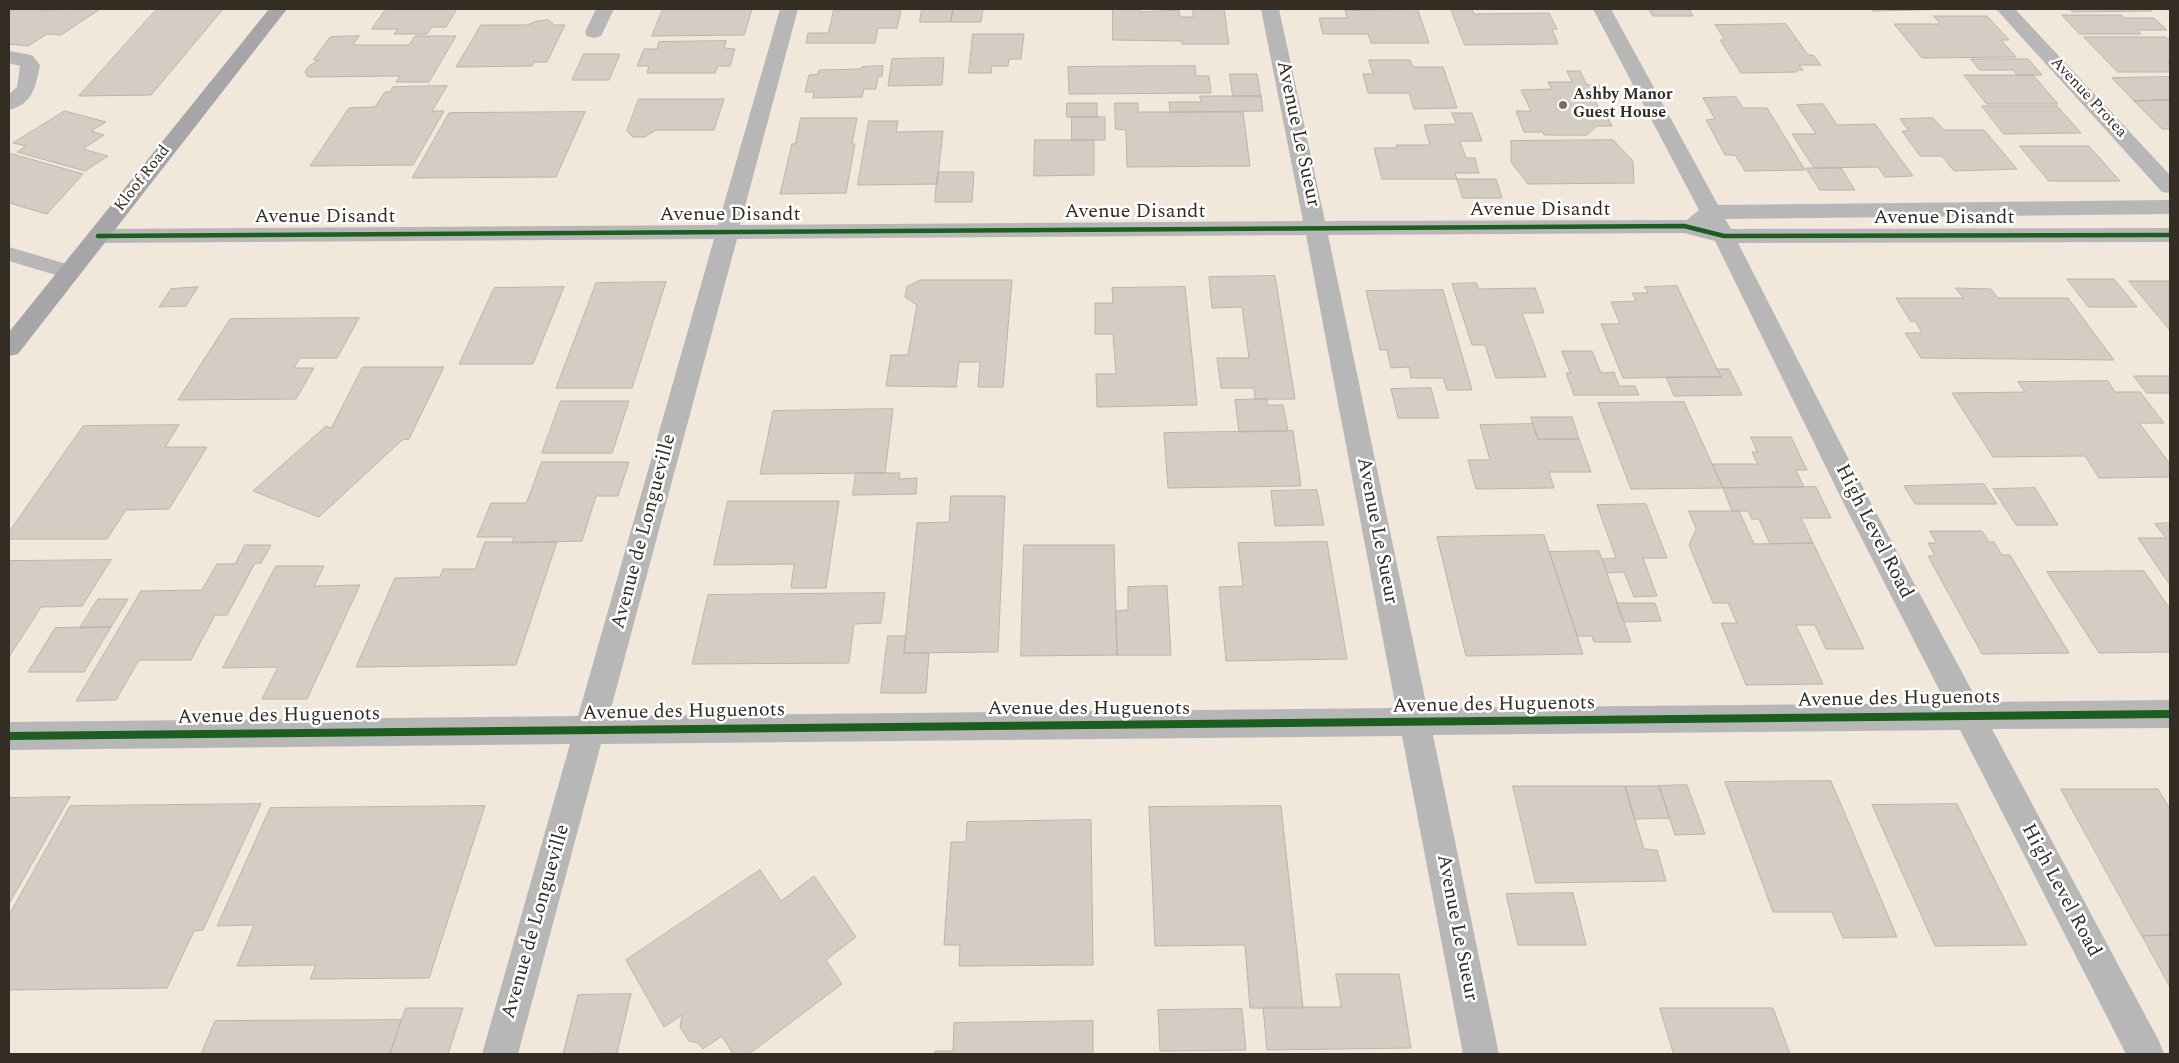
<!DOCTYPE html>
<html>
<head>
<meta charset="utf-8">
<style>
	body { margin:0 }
	#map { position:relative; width:2179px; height:1063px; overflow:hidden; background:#f1e7db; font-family:Spectral,serif }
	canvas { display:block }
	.frame { position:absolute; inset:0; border:10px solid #332d24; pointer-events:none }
</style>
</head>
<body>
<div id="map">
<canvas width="2179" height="1063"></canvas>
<div class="frame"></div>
</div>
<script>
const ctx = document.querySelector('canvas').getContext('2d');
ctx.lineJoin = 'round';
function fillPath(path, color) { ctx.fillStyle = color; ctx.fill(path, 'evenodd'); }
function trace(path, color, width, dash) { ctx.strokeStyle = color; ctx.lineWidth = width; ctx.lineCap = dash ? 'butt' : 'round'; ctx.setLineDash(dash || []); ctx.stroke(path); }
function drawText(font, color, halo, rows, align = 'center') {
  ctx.font = font + ' Spectral,serif'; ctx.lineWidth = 5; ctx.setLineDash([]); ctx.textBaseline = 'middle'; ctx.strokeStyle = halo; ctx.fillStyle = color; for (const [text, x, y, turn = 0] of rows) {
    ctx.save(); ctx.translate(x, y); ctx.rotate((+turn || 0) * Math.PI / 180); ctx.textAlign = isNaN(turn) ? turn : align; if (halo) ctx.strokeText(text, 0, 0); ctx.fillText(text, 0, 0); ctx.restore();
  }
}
const building = new Path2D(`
	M 9,9 L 44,10 L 100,9 L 61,35 L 47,34 L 28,46 L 9,44 Z
	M 157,9 L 223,9 L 151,95 L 79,96 Z
	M 386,9 L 457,9 L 446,27 L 432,27 L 427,34 L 394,34 L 398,29 L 372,29 Z
	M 663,9 L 752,9 L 744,35 L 652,36 Z
	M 922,9 L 953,9 L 951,22 L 920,22 Z
	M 953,9 L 983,9 L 981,22 L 951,22 Z
	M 1113,9 L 1140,9 L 1140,12 L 1179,10 L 1180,17 L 1193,17 L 1193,9 L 1224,9 L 1229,44 L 1182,44 L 1182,41 L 1113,40 Z
	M 1451,9 L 1472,9 L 1474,14 L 1549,13 L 1557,29 L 1552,29 L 1558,44 L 1465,45 Z
	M 1649,9 L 1689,9 L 1693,16 L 1653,16 Z
	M 1871,9 L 1959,9 L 1873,11 Z
	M 2070,9 L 2149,9 L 2152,11 L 2073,12 Z
	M 834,10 L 901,10 L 897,28 L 878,28 L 875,43 L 806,43 L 808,33 L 828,33 Z
	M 1418,10 L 1429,43 L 1371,43 L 1368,34 L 1323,34 L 1319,18 L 1347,18 L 1345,11 Z
	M 2062,15 L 2121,15 L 2125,18 L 2154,18 L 2167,30 L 2137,30 L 2141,34 L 2080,34 Z
	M 1934,16 L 1987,16 L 2009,40 L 2001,40 L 2016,57 L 1922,58 L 1894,24 L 1940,24 Z
	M 549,20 L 554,25 L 565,25 L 547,62 L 534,62 L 532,66 L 456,67 L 481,25 L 527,25 L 537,21 Z
	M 1786,24 L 1808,55 L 1813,55 L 1821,65 L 1799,65 L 1803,70 L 1796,70 L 1797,72 L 1741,73 L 1720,40 L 1725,40 L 1715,25 Z
	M 973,34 L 1024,34 L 1021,59 L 1009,59 L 1008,66 L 992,66 L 991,73 L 969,73 Z
	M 359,36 L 353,45 L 409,45 L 415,36 L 456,36 L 429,82 L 396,82 L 400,76 L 308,77 L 305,72 L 309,66 L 319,60 L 313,60 L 330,37 Z
	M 2084,37 L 2166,37 L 2170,41 L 2170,62 L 2168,62 L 2170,65 L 2170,72 L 2118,72 Z
	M 726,41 L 724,48 L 735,49 L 730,66 L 718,66 L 715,73 L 647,73 L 649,66 L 637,66 L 644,49 L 657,49 L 659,42 Z
	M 584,54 L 620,54 L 609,80 L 572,80 Z
	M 944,58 L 942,85 L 888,86 L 892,59 Z
	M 1971,59 L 2028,59 L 2042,75 L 2017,75 L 2013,70 L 1980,70 Z
	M 1369,60 L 1410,60 L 1413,67 L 1443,67 L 1457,108 L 1414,109 L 1409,93 L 1368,93 L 1363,74 L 1373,74 Z
	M 883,66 L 882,76 L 878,77 L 876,89 L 864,89 L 862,97 L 813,98 L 814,92 L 805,92 L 809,75 L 818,74 L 819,70 L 861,69 L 862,67 Z
	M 1195,66 L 1196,76 L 1209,76 L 1211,93 L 1069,94 L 1068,67 Z
	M 1567,71 L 1580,71 L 1587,85 L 1600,85 L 1608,100 L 1595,100 L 1601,114 L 1606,114 L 1612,126 L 1597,126 L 1587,135 L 1544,135 L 1543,132 L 1524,132 L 1516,111 L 1531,111 L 1521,90 L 1552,89 L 1548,82 L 1572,82 Z
	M 1230,74 L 1257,74 L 1261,96 L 1233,96 Z
	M 1964,75 L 2033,75 L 2058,104 L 1987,104 Z
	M 2170,77 L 2170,100 L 2134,101 L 2112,78 Z
	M 447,86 L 432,111 L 444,111 L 413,165 L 310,166 L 349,108 L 375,107 L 385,92 L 390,92 L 393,87 Z
	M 1200,96 L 1261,96 L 1263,111 L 1170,112 L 1169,102 L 1201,102 Z
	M 1736,97 L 1743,108 L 1767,108 L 1805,170 L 1745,171 L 1735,155 L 1725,155 L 1706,120 L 1715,119 L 1703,98 Z
	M 639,99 L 724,99 L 714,130 L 656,130 L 645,137 L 633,137 L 627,131 Z
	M 2170,100 L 2170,129 L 2162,129 L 2134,101 Z
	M 1067,103 L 1097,103 L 1097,117 L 1067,117 Z
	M 1115,103 L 1138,103 L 1138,112 L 1243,112 L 1250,166 L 1127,167 L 1126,130 L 1116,129 Z
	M 1823,104 L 1837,125 L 1875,124 L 1913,176 L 1885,177 L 1878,167 L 1814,168 L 1792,134 L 1816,134 L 1797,105 Z
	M 1982,106 L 2057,106 L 2081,133 L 2004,134 Z
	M 65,111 L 106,122 L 91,131 L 104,135 L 83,149 L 108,156 L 85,171 L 17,152 L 26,146 L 13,143 Z
	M 585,112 L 556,177 L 412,178 L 449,113 Z
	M 1452,113 L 1472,113 L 1482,141 L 1460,141 L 1466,158 L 1475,158 L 1479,173 L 1455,173 L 1457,179 L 1382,179 L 1374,148 L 1397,148 L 1396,145 L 1430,145 L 1424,125 L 1456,124 Z
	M 1072,117 L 1105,117 L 1105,140 L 1072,140 Z
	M 801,118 L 857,118 L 852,144 L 855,144 L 846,193 L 780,194 L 792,144 L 795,144 Z
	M 1933,118 L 1944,130 L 1984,130 L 2017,169 L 1954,171 L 1942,156 L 1920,156 L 1902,131 L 1909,131 L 1900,119 Z
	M 869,121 L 898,121 L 896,132 L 943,131 L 937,184 L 858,185 Z
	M 1035,140 L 1094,140 L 1094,175 L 1034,176 Z
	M 1613,140 L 1633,161 L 1634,183 L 1528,184 L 1511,162 L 1511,141 Z
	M 2020,146 L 2089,146 L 2120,181 L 2049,181 Z
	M 9,153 L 83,174 L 47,214 L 9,203 Z
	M 1806,168 L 1841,168 L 1855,190 L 1820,190 Z
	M 938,172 L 974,172 L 972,202 L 935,202 Z
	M 1457,179 L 1496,179 L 1502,198 L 1463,198 Z
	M 1275,276 L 1295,399 L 1255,399 L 1254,388 L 1221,388 L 1217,358 L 1249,358 L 1242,307 L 1212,308 L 1209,277 Z
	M 2067,279 L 2114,279 L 2137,307 L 2089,307 Z
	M 920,280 L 1012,280 L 1003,387 L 978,387 L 980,362 L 959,362 L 956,387 L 886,386 L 891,355 L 908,355 L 917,305 L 905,297 L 907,287 Z
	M 2129,281 L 2170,281 L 2170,330 Z
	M 666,282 L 632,388 L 556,388 L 596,283 Z
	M 1476,283 L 1479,289 L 1535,288 L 1544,313 L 1522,313 L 1546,377 L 1496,378 L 1485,345 L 1472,345 L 1452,284 Z
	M 1677,286 L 1721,377 L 1623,378 L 1601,324 L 1620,324 L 1611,302 L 1636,301 L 1632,293 L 1648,293 L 1645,287 Z
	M 198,287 L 186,306 L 159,307 L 171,289 Z
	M 564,287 L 533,364 L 459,364 L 494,288 Z
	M 1185,287 L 1197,405 L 1097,407 L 1096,374 L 1116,374 L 1113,334 L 1095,334 L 1095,303 L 1113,303 L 1112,288 Z
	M 1956,288 L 1991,289 L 1998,298 L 2068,298 L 2114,360 L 1921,358 L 1905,333 L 1922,333 L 1915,321 L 1911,322 L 1896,298 L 1963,298 Z
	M 1443,290 L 1472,390 L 1447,390 L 1443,378 L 1411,378 L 1409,367 L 1391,368 L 1387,350 L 1380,350 L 1366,291 Z
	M 359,318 L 337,358 L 300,358 L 294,368 L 314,368 L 296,399 L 178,400 L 230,319 Z
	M 1562,351 L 1592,351 L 1601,373 L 1614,372 L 1619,386 L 1635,386 L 1639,395 L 1574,395 L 1566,373 L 1570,373 Z
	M 363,367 L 444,367 L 409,439 L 402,440 L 319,517 L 253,491 L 326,426 L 331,428 Z
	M 1717,369 L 1729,369 L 1742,395 L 1674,396 L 1666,377 L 1721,377 Z
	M 2134,376 L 2170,376 L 2170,393 L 2147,393 Z
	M 2108,381 L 2115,392 L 2140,392 L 2164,423 L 2139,423 L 2170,464 L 2170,477 L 2099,478 L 2085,456 L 1993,457 L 1952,393 L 2025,392 L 2018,382 Z
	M 1431,388 L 1439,418 L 1398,418 L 1391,389 Z
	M 1267,399 L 1267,405 L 1283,405 L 1288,431 L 1239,432 L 1235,400 Z
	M 561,401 L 629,401 L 612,453 L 542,453 Z
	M 1684,402 L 1723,488 L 1631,489 L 1598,403 Z
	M 893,409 L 885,473 L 760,474 L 773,411 Z
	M 1531,417 L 1572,417 L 1579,439 L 1538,439 Z
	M 1533,424 L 1538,439 L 1579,439 L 1591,472 L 1549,472 L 1554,488 L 1476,489 L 1468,460 L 1490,460 L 1480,425 Z
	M 179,425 L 165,447 L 207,447 L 169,509 L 126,510 L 107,539 L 9,539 L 9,532 L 83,426 Z
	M 1293,431 L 1301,486 L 1168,488 L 1164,433 Z
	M 1751,437 L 1791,437 L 1807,470 L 1796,470 L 1804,487 L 1723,488 L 1712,464 L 1758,464 L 1752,452 L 1757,452 Z
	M 542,462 L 629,462 L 618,496 L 596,496 L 582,541 L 512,543 L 514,537 L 477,537 L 491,503 L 526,503 Z
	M 856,473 L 900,473 L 899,479 L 917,478 L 916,494 L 853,495 Z
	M 1984,484 L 1997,504 L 1915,504 L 1904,486 Z
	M 1816,487 L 1831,518 L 1801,518 L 1813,543 L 1770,544 L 1759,519 L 1752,519 L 1748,511 L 1732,511 L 1723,488 Z
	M 2035,488 L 2058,525 L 2016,525 L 1993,489 Z
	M 1317,490 L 1324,525 L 1275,526 L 1271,491 Z
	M 951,496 L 1005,496 L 998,652 L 904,653 L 917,523 L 949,522 Z
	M 728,501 L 839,501 L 826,588 L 791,588 L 794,564 L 714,565 Z
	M 1646,504 L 1667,558 L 1643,558 L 1657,596 L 1634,597 L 1624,572 L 1607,573 L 1602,559 L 1616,558 L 1597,505 Z
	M 1689,511 L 1739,511 L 1754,544 L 1813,543 L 1864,649 L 1826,649 L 1815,625 L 1796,625 L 1823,684 L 1746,685 L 1721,623 L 1737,623 L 1728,603 L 1713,603 L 1689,545 L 1696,529 Z
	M 2170,523 L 2170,585 L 2138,538 L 2166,538 L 2155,524 Z
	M 1930,531 L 1982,531 L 1989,542 L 1994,542 L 2002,555 L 2010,555 L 2069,653 L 1982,654 L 1928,556 L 1935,556 L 1928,543 L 1936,543 Z
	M 1544,535 L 1583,654 L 1466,656 L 1437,537 Z
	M 485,542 L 557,542 L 516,665 L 356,667 L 395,578 L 440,577 L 443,569 L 475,569 Z
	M 1327,542 L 1347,659 L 1226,661 L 1219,587 L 1243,586 L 1238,543 Z
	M 245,545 L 271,545 L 261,563 L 255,563 L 227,615 L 215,615 L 191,660 L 139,660 L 116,700 L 76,701 L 141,591 L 202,590 L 217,564 L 235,564 Z
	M 1024,545 L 1114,545 L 1117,655 L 1021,656 Z
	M 1599,551 L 1607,573 L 1631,642 L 1594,642 L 1592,636 L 1577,636 L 1549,552 Z
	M 111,560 L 82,606 L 41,607 L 9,657 L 9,561 Z
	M 276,566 L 324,566 L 314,586 L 360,585 L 307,699 L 262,699 L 278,667 L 223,668 Z
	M 2144,571 L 2170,609 L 2170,652 L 2099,653 L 2047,572 Z
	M 1167,586 L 1171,655 L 1117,655 L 1116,611 L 1128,610 L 1128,587 Z
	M 885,593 L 881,623 L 854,624 L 849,663 L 692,664 L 708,595 Z
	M 98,599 L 128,599 L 111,627 L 80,628 Z
	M 1617,603 L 1655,603 L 1661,621 L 1624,622 Z
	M 111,627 L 84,672 L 28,672 L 55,628 Z
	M 888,636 L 906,636 L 904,653 L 929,653 L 926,693 L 881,693 Z
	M 1831,781 L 1897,937 L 1843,938 L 1832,912 L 1773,912 L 1725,782 Z
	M 1687,785 L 1705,834 L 1675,835 L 1659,786 Z
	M 1513,786 L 1625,786 L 1644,849 L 1657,850 L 1666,881 L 1536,883 Z
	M 1625,786 L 1659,786 L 1670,818 L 1635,819 Z
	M 2061,789 L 2158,789 L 2170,809 L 2170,935 L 2142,936 Z
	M 70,797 L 9,904 L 9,798 Z
	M 261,804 L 203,930 L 194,931 L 167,988 L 9,990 L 9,915 L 70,806 Z
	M 1957,804 L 2027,945 L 1935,946 L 1872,805 Z
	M 485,806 L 429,978 L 310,979 L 316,965 L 237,966 L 254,925 L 217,926 L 270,808 Z
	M 1281,806 L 1303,1008 L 1250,1008 L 1245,945 L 1155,946 L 1149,807 Z
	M 1091,820 L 1093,965 L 959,966 L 960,945 L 944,945 L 951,842 L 966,842 L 967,822 Z
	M 760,870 L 781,901 L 814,876 L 856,937 L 826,960 L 842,984 L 749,1054 L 733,1054 L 722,1036 L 703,1049 L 698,1043 L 689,1041 L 680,1027 L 682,1015 L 664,1027 L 626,960 Z
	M 1573,893 L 1586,945 L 1518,945 L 1506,894 Z
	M 2170,935 L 2170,987 L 2142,936 Z
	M 1336,974 L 1399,974 L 1411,1048 L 1267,1050 L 1263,1007 L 1341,1007 Z
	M 631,994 L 617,1053 L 563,1054 L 578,995 Z
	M 406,1008 L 463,1008 L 448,1054 L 390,1054 Z
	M 1660,1008 L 1773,1008 L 1790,1054 L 1674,1054 Z
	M 1242,1009 L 1246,1050 L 1160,1051 L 1158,1010 Z
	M 401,1020 L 390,1054 L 201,1054 L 215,1021 Z
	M 1093,1021 L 1093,1054 L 935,1054 L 935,1051 L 953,1051 L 954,1023 Z`);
fillPath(building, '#d5cdc3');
trace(building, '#bcb4aa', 1);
fillPath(new Path2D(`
	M 596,9 L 614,9 L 601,36 L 594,38 L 587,36 L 585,32 Z
	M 780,9 L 798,9 L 740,225 L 1303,221 L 1261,9 L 1279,9 L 1325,221 L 1687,220 L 1699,210 L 1593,9 L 1611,9 L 1718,205 L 2170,200 L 2170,214 L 1725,219 L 1731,229 L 2170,228 L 2170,242 L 1738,243 L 1873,507 L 1978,702 L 2170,700 L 2170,728 L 1992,729 L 2159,1041 L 2164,1054 L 2126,1054 L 1960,730 L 1433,735 L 1499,1054 L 1463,1054 L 1402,736 L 601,744 L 518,1054 L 482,1054 L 570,744 L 9,750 L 9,722 L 578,716 L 714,239 L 98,243 L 90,241 L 87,236 L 90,231 L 98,229 L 718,225 ZM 1684,233 L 1715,241 L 1846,508 L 1946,703 L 1427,708 L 1328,235 ZM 1306,235 L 1396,708 L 609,716 L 737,239 Z
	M 1996,9 L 2015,9 L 2170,175 L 2170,193 L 2162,192 Z
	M 9,51 L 32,55 L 40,65 C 36,86 33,104 9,110 L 9,94 L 17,87 L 20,66 L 9,63 Z
	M 9,247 L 77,267 L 80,272 L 77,277 L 69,279 L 9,261 Z`), '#b8b7b8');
fillPath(new Path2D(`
	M 269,9 L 287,9 L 18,354 L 9,356 L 9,332 Z`), '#a6a6a8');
trace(new Path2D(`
	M 98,236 L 1684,226 L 1724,236 L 2170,235`), '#1b5e20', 4.5);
trace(new Path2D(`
	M 9,736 L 2170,714`), '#1b5e20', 8);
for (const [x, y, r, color] of [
	[1563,105,5,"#766e64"]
]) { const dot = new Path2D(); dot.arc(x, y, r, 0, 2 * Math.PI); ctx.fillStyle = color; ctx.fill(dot); trace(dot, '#fff', 2); }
drawText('bold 16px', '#332d24', '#fff', [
	["Ashby Manor",1573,96],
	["Guest House",1573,114]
], 'left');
drawText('16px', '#332d24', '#fff', [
	["Avenue Protea",2088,98,47],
	["Kloof Road",143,179,-52]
]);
drawText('20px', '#332d24', '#fff', [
	["Avenue Le Sueur",1297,134,78],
	["Avenue Disandt",1540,211],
	["Avenue Disandt",1135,213],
	["Avenue Disandt",730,216],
	["Avenue Disandt",325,218],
	["Avenue Disandt",1944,219],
	["Avenue Le Sueur",1376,531,79],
	["Avenue de Longueville",645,532,-75],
	["High Level Road",1873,532,63],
	["Avenue des Huguenots",1899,700,-1],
	["Avenue des Huguenots",1494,706,-1],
	["Avenue des Huguenots",1089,710],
	["Avenue des Huguenots",684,713,-1],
	["Avenue des Huguenots",279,717,-1],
	["High Level Road",2060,891,62],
	["Avenue de Longueville",537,922,-74],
	["Avenue Le Sueur",1456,928,79]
]);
</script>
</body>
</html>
